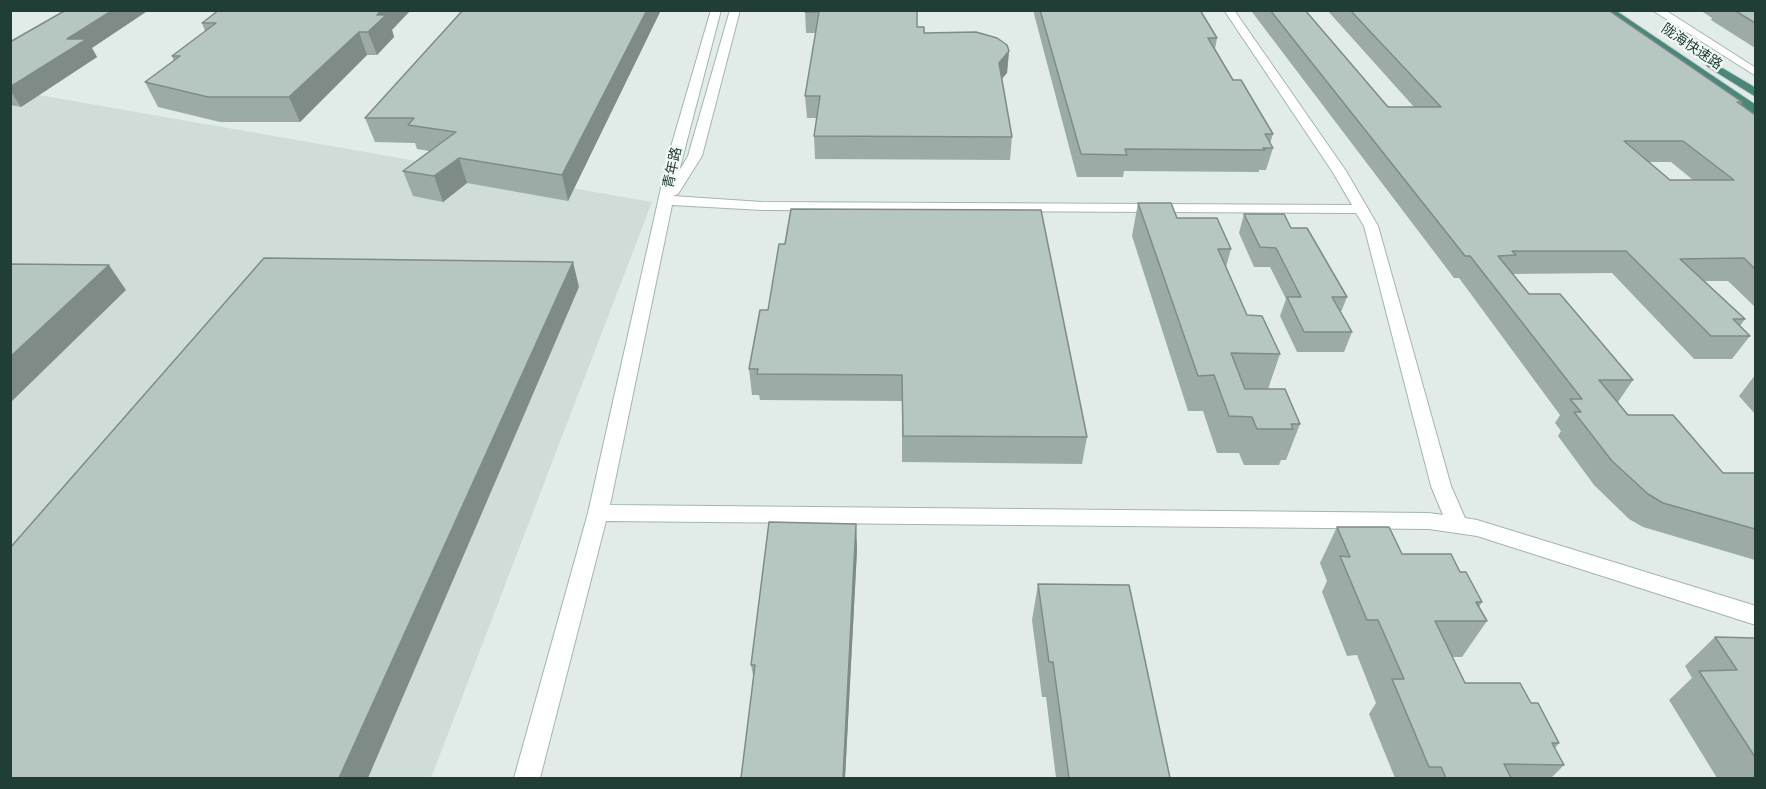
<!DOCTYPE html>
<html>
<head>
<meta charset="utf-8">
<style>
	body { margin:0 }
	#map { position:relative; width:1766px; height:789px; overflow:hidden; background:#e1ece8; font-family:Overpass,sans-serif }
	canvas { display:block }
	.frame { position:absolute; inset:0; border:12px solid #213e36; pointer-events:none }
</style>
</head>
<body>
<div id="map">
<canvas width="1766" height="789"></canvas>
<div class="frame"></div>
</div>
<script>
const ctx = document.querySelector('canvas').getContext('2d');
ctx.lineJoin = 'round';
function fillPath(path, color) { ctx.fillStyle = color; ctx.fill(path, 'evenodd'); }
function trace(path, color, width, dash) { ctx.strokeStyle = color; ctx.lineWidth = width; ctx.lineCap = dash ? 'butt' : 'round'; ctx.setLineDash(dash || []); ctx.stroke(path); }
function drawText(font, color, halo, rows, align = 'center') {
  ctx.font = font + ' Overpass,"Noto Sans SC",sans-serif'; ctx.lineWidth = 4.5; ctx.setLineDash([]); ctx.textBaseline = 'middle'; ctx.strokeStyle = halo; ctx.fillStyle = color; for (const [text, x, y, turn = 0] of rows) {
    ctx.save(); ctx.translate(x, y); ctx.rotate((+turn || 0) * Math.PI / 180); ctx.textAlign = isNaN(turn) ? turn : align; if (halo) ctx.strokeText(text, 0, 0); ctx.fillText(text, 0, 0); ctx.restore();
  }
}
fillPath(new Path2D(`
	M 10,90 L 652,202 L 431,778 L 11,778 Z`), '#cfdcd7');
const minor = new Path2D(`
	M 711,10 L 721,10 L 679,171 L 688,156 L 730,10 L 740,10 L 702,156 L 678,194 L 673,196 L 762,202 L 1352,205 L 1332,171 L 1224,10 L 1234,10 L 1346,171 L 1378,226 L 1451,486 L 1465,518 L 1477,520 L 1756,606 L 1756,625 L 1477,536 L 1429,529 L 606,521 L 540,778 L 514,778 L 588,513 L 668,157 ZM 672,205 L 762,210 L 1356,213 L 1364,226 L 1431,486 L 1443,515 L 1429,513 L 610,505 Z`);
const tertiary = new Path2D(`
	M 1652,10 L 1665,10 L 1756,68 L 1756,76 Z`);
const trunk = new Path2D(`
	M 1603,10 L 1615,10 L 1756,105 L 1756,115 Z
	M 1712,62 L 1756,88 L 1756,97 L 1708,67 L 1706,65 Z`);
trace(minor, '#a4b4af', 2);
trace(tertiary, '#a4b4af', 2);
trace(trunk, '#c1c9c7', 2);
fillPath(minor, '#fff');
fillPath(tertiary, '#fff');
fillPath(trunk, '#48877a');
fillPath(new Path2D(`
	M 661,10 L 568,201 L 467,183 L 443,202 L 413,196 L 403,171 L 429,151 L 417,149 L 415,143 L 375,142 L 365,118 Z
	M 805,10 L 917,27 L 924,33 L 1009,51 L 1007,73 L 1002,79 L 1012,137 L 1010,160 L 815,159 L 814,136 L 817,118 L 807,118 L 805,96 L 816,33 L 806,33 Z
	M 1033,10 L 1200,10 L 1217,38 L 1215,49 L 1233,80 L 1273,134 L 1270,144 L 1273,148 L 1266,170 L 1259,170 L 1259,172 L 1124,171 L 1123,177 L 1077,177 Z
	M 1242,10 L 1305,10 L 1388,107 L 1414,107 L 1327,10 L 1608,10 L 1742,102 L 1741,104 L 1755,115 L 1755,307 L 1728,281 L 1705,281 L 1745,319 L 1740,326 L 1750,336 L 1732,359 L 1694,359 L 1612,273 L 1512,274 L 1529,294 L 1633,380 L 1618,402 L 1628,415 L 1723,473 L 1755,473 L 1755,560 L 1643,527 L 1629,519 L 1594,485 L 1558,436 L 1561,431 L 1555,423 L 1560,415 L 1459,278 L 1454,278 L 1252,12 L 1243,11 ZM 1649,162 L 1671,162 L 1693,180 L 1670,180 Z
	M 1700,10 L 1755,10 L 1755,48 L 1711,20 L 1712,18 Z
	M 202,23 L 392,30 L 394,37 L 377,55 L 367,55 L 300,122 L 220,122 L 158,107 L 145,82 L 174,61 L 172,56 L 205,31 Z
	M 10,42 L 92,48 L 97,57 L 21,107 L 10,105 Z
	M 1138,203 L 1177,218 L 1231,249 L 1226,267 L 1247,315 L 1280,354 L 1268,389 L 1300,424 L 1286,460 L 1281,460 L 1279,465 L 1244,465 L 1239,453 L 1217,453 L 1203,411 L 1188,411 L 1132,236 Z
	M 1244,214 L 1291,228 L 1347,297 L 1341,312 L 1352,332 L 1344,352 L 1297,352 L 1280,316 L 1286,299 L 1270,267 L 1254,267 L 1239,233 Z
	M 760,310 L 1087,437 L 1082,464 L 902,462 L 902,401 L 760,400 L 759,395 L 752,395 L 749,369 Z
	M 1755,375 L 1755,414 L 1739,396 Z
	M 856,524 L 857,550 L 845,778 L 741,778 L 754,680 L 751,665 Z
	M 1337,527 L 1402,554 L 1460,572 L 1482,602 L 1479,607 L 1487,621 L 1462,657 L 1452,657 L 1465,683 L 1531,703 L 1559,743 L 1555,748 L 1564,765 L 1551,778 L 1395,778 L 1369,714 L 1376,703 L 1357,655 L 1347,656 L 1322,592 L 1327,581 L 1320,563 Z
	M 1038,584 L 1170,778 L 1056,778 L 1046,697 L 1042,697 L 1032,620 Z
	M 1715,637 L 1755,638 L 1755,778 L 1717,778 L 1669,700 L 1692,678 L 1685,666 Z`), '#9daba6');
fillPath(new Path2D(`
	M 113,10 L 149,10 L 92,48 L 97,57 L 21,107 L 10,90 L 10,87 L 67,39 Z
	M 381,10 L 411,10 L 392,30 L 394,37 L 377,55 L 368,32 L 377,15 Z
	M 647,10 L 661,10 L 568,201 L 562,175 Z
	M 359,32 L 367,55 L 300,122 L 289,97 Z
	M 1009,51 L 1007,73 L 997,84 L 999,63 Z
	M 459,158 L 467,183 L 443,202 L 434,176 Z
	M 573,262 L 579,287 L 368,778 L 339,778 Z
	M 109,265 L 126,290 L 10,403 L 10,357 Z
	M 856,524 L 857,550 L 845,778 L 843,778 Z`), '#7f8b87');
const building = new Path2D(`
	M 66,10 L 113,10 L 67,39 L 87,39 L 10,87 L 10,42 Z
	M 219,10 L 381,10 L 377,15 L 386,15 L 368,32 L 359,32 L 289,97 L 208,97 L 145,82 L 180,56 L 172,56 L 216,23 L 202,23 Z
	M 463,10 L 647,10 L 562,175 L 459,158 L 434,176 L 403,171 L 456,132 L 408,125 L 414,118 L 365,118 Z
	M 805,10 L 917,10 L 917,27 L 924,27 L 924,33 L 976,32 L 997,38 L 1007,45 L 1009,51 L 999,63 L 1012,137 L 814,136 L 820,96 L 805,96 L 819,12 L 805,12 Z
	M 1040,10 L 1200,10 L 1217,38 L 1208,38 L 1233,80 L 1241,80 L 1273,134 L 1265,134 L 1273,148 L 1263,148 L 1265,150 L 1125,149 L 1127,155 L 1081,154 Z
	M 1270,10 L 1305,10 L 1388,107 L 1441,107 L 1350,10 L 1608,10 L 1742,102 L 1737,102 L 1755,115 L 1755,269 L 1744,258 L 1680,259 L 1745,319 L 1733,319 L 1750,336 L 1711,336 L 1626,251 L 1512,251 L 1516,255 L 1498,256 L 1529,294 L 1560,294 L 1633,380 L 1599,380 L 1628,415 L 1673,415 L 1723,473 L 1755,473 L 1755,529 L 1663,503 L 1648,494 L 1612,461 L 1574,412 L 1581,412 L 1570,399 L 1582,399 L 1470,256 L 1465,256 ZM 1624,141 L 1683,141 L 1734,180 L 1670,180 Z
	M 1734,10 L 1755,10 L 1755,23 Z
	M 1138,203 L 1171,203 L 1177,218 L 1217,218 L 1231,249 L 1218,249 L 1247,315 L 1262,316 L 1280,354 L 1231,353 L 1245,389 L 1285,389 L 1300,424 L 1291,424 L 1293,429 L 1257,429 L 1252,417 L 1229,416 L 1214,375 L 1198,376 Z
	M 791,209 L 1041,210 L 1087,437 L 903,436 L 902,375 L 757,374 L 758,369 L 749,369 L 760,310 L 768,310 L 779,244 L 785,244 Z
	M 1244,214 L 1284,214 L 1291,228 L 1307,228 L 1347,297 L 1332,297 L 1352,332 L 1304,332 L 1287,297 L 1301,297 L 1276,248 L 1260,247 Z
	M 264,258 L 573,262 L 339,778 L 10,778 L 10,548 Z
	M 10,264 L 109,265 L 10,357 Z
	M 769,522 L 856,524 L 843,778 L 741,778 L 755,665 L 751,665 Z
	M 1337,527 L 1389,527 L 1402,554 L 1451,554 L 1460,572 L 1466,572 L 1482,602 L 1476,602 L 1487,621 L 1435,621 L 1465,683 L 1520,683 L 1531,703 L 1538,703 L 1559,743 L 1552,743 L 1564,765 L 1504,764 L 1511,778 L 1446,778 L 1441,767 L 1429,767 L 1392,679 L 1404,679 L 1378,620 L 1367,620 L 1340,556 L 1350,557 Z
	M 1038,584 L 1129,585 L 1170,778 L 1069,778 L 1053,662 L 1049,662 Z
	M 1715,637 L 1755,638 L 1755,757 L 1699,671 L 1737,670 Z`);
fillPath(building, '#b6c7c1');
trace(building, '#7f8b87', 1.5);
drawText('14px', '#213e36', '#f2f9f5', [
	["陇海快速路",1691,48,34],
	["青年路",674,168,-78]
]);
</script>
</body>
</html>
